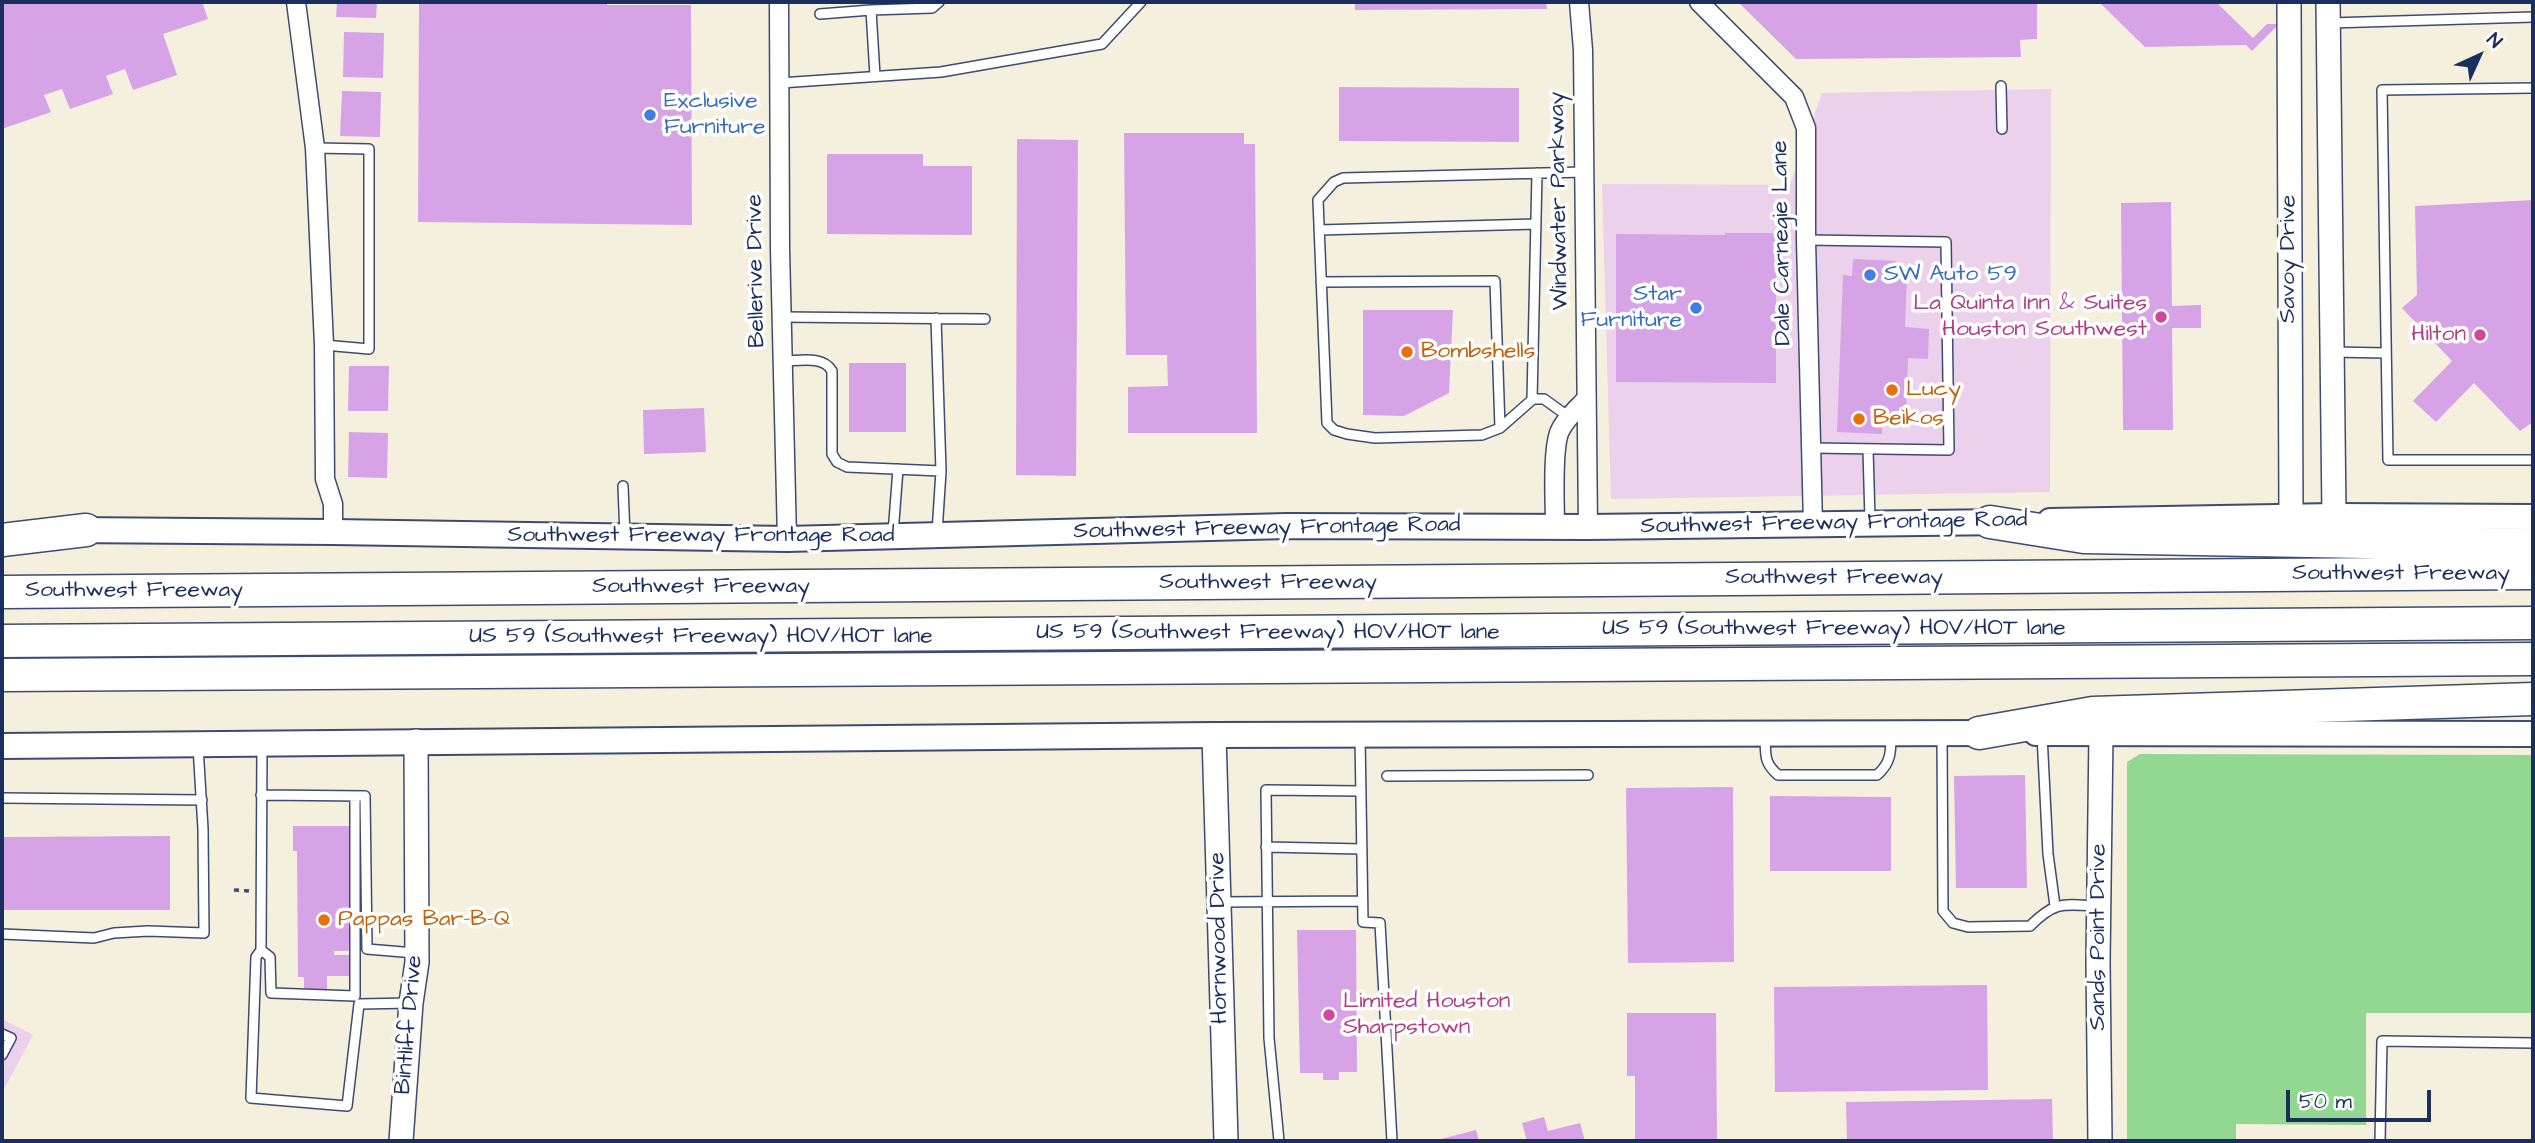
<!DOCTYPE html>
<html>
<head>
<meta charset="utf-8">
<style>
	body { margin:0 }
	#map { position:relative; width:2535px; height:1143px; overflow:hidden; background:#f5efdd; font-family:"Architects Daughter",sans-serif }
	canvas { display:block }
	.frame { position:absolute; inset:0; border:4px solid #1b2f5e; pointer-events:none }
	.north { position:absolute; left:2444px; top:21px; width:70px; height:70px; -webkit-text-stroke:5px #fff; paint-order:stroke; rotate:45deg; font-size:19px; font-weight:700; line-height:28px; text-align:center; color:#1b2f5e }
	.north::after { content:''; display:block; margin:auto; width:24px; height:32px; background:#1b2f5e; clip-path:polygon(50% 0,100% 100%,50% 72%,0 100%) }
	.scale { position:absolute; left:2286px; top:1090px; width:145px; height:32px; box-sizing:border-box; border:4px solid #1b2f5e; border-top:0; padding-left:9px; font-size:21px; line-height:24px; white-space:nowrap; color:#1b2f5e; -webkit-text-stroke:5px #fff; paint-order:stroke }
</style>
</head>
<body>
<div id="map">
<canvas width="2535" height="1143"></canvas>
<div class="frame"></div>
<div class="north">N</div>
<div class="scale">50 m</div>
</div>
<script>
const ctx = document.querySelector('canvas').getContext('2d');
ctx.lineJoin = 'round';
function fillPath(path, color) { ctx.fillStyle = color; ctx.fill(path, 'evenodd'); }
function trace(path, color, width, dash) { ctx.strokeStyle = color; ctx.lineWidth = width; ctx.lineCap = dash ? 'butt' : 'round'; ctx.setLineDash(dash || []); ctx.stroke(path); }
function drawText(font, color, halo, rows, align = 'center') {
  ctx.font = font + ' "Architects Daughter",sans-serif'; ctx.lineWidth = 7; ctx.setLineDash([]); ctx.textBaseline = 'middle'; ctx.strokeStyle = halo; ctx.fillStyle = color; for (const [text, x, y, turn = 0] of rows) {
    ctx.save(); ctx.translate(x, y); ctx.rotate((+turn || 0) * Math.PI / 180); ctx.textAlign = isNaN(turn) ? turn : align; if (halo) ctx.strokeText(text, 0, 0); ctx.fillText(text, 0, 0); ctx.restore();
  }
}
fillPath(new Path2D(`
	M 2051,89 L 2050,492 L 1611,499 L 1602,184 L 1790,185 L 1822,93 Z
	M 2,1019 L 33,1035 L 2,1093 Z`), '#ebd1eb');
fillPath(new Path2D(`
	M 2140,754 L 2533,755 L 2533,1013 L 2366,1013 L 2366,1125 L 2236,1124 L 2236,1141 L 2127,1141 L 2127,762 Z`), '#93d891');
fillPath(new Path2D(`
	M 2,2 L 202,2 L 208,19 L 163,34 L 177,75 L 133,90 L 125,69 L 106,76 L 113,94 L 70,109 L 62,89 L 44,95 L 51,112 L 2,129 Z
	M 337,2 L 377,2 L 376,18 L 336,17 Z
	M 419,2 L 607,2 L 607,5 L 691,5 L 692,225 L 418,222 Z
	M 1355,2 L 1546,2 L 1547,9 L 1355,10 Z
	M 1738,2 L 2037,2 L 2037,39 L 2020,40 L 2021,57 L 1796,59 Z
	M 2099,2 L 2216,2 L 2253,38 L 2267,24 L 2279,24 L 2252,51 L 2246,45 L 2145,47 Z
	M 344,32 L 384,33 L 383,78 L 343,77 Z
	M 1339,87 L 1519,88 L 1519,142 L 1339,141 Z
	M 342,91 L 381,92 L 380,137 L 340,136 Z
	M 1124,133 L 1244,133 L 1244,144 L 1255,144 L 1257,433 L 1128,433 L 1128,387 L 1168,386 L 1167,355 L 1126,355 Z
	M 1017,139 L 1078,140 L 1076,476 L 1016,475 Z
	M 827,154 L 923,154 L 923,166 L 972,166 L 972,235 L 827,234 Z
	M 2533,200 L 2533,422 L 2520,431 L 2474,383 L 2436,422 L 2413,401 L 2452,361 L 2402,308 L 2417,295 L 2415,206 Z
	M 2171,202 L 2172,306 L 2201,305 L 2201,328 L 2172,328 L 2173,430 L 2123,430 L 2121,203 Z
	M 1725,233 L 1776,233 L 1776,383 L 1616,382 L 1616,234 L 1725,235 Z
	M 1853,259 L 1896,261 L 1895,276 L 1907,277 L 1905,327 L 1929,329 L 1928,359 L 1908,358 L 1906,415 L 1882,414 L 1882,434 L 1837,432 L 1843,275 L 1852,276 Z
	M 1363,310 L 1453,310 L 1449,393 L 1404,416 L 1363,415 Z
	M 849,363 L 906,363 L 906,432 L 849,432 Z
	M 349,366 L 389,366 L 388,411 L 348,411 Z
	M 704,408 L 706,452 L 644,454 L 643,410 Z
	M 349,432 L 388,433 L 387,478 L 348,477 Z
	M 2025,775 L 2027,888 L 1956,888 L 1954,776 Z
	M 1733,787 L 1734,962 L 1628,963 L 1626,788 Z
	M 1770,796 L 1891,797 L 1891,871 L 1770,871 Z
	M 293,826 L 351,826 L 351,946 L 348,951 L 334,951 L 334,955 L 351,955 L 351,976 L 327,976 L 327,991 L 304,991 L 304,977 L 298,977 L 297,851 L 293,851 Z
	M 170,836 L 170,910 L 2,910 L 2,837 Z
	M 1297,930 L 1356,930 L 1357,1072 L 1339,1072 L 1339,1080 L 1323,1080 L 1323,1073 L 1300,1073 Z
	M 1987,985 L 1988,1090 L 1775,1092 L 1774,987 Z
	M 1627,1013 L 1716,1013 L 1717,1141 L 1646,1141 L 1646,1139 L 1635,1139 L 1635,1076 L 1627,1076 Z
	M 2052,1099 L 2053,1141 L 1847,1141 L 1846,1102 Z
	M 1544,1117 L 1548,1131 L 1580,1123 L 1585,1141 L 1527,1141 L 1522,1123 Z
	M 1476,1130 L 1479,1141 L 1437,1141 L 1437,1140 Z`), '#d7a3e7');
const service = new Path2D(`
	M 871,10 L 932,8 L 939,2
	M 820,14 L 871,10 L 875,76
	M 2330,23 L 2533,17
	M 780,83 L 941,72 L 1102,44 L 1141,2
	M 2001,86 L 2002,129
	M 2533,88 L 2382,90 L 2388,460 L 2533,460
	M 315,148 L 369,149 L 369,349 L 324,345
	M 1319,230 L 1536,224
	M 1806,240 L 1946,242 L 1949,450 L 1812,448
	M 1321,282 L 1495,281 L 1500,428
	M 782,317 L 985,319
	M 936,318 L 941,471 L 937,533
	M 2332,352 L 2386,353
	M 783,361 C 799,361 823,355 832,371 L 832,454 L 837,462 L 847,467 L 941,471
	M 1532,400 L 1537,173
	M 1569,417 L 1544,399 L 1533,399 L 1500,428 L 1482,435 L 1375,438 L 1347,434 L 1334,430 L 1327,423 L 1318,200 L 1334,182 L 1343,178 L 1584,172
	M 1868,449 L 1870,520
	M 623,486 L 625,536
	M 893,534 L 898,469
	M 1942,735 L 1943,911 L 1953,923 L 1968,927 L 2030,926 C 2055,901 2063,904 2097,906
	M 2042,735 L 2048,854 L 2055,906
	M 1360,736 L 1363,922 L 1380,923 L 1392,1141
	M 1765,736 C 1766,754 1763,762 1778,775 L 1877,775 C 1891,763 1891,752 1891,734
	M 262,745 L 261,950 L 256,957 L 251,1098 L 347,1106 L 359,1004 L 411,1003
	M 1387,776 L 1588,775
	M 261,795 L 365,796 L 367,949 L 415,953
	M 2,798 L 202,800
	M 1266,847 L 1362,849
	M 1221,902 L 1362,901
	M 2,934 L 94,938 L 114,933 L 148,931 L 204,933 L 203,829 L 198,746
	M 261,950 L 270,957 L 271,993 L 355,996 L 355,796
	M 2,1034 L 11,1038 L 2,1055
	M 1279,1141 L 1269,1038 L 1266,790 L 1361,791
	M 2380,1141 L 2382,1041 L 2533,1043`);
const minor = new Path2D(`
	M 296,2 L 315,148 L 324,345 L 325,479 L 333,504 L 333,532
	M 779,2 L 780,249 L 787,539
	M 1579,2 L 1583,50 L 1588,527
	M 1699,2 L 1794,97 L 1806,128 L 1806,240 L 1813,525
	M 1555,527 C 1555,504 1552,453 1559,433 C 1564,420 1577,409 1586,399`);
const tertiary = new Path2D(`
	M 2289,2 L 2291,517
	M 2328,2 L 2334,516
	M 1214,735 L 1226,1141
	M 401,1141 L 411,1003 L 417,962 L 416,741
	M 2100,1141 L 2098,962 L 2101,733`);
const secondary = new Path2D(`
	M 2050,521 L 2334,516 L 2533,517
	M 69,530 L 333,532 L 787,539 L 1287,526 L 1588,527 L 2006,522
	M 2036,733 L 2533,734
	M 2,746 L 1214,735 L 1996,733`);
const motorway = new Path2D(`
	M 1990,522 L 2084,537 L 2533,545
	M 2,540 L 86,530
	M 2,592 L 2533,573
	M 2,641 L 2533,623
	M 2,675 L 2533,659
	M 1979,733 L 2093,713 L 2533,699`);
trace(service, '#3c4c71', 12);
trace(minor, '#3c4c71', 21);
trace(tertiary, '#3c4c71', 26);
trace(secondary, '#3c4c71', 28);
trace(motorway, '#3c4c71', 35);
trace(new Path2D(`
	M 234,890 L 250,891`), '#3c4c71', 3.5, [5, 5]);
trace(service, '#fff', 9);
trace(minor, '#fff', 18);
trace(tertiary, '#fff', 23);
trace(secondary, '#fff', 24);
trace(motorway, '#fff', 32);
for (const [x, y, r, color] of [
	[650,115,7,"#3f7fe0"],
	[1870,275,7,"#3f7fe0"],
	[1696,308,7,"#3f7fe0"],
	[2161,317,7,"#d1479c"],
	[2480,335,7,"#d1479c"],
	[1407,352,7,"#e8710a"],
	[1892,390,7,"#e8710a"],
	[1859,419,7,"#e8710a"],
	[324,920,7,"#e8710a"],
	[1329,1015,7,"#d1479c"]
]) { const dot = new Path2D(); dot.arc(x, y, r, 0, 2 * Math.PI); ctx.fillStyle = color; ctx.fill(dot); trace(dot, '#fff', 2.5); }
drawText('23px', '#366cbe', '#fff', [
	["Exclusive",664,102],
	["Furniture",664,128],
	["SW Auto 59",1884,275],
	["Star",1682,295,"right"],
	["Furniture",1682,321,"right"]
], 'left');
drawText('23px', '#1b2f5e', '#fff', [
	["Windwater Parkway",1560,201,-91],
	["Dale Carnegie Lane",1783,243,-91],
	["Savoy Drive",2289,259,-90],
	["Bellerive Drive",757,271,-91],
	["Southwest Freeway Frontage Road",1834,524,-1],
	["Southwest Freeway Frontage Road",1267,529,-1],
	["Southwest Freeway Frontage Road",701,536],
	["Southwest Freeway",2401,574],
	["Southwest Freeway",1834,578],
	["Southwest Freeway",1268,583],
	["Southwest Freeway",701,587],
	["Southwest Freeway",134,591],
	["US 59 (Southwest Freeway) HOV/HOT lane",1834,629],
	["US 59 (Southwest Freeway) HOV/HOT lane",1268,633],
	["US 59 (Southwest Freeway) HOV/HOT lane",701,637],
	["Sands Point Drive",2099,937,-90],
	["Hornwood Drive",1220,938,-91],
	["Bintliff Drive",410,1025,-85]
]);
drawText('23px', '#b23c85', '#fff', [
	["La Quinta Inn & Suites",2147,304],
	["Houston Southwest",2147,330],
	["Hilton",2466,335],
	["Limited Houston",1343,1002,"left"],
	["Sharpstown",1343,1028,"left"]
], 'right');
drawText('23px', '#c56008', '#fff', [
	["Bombshells",1421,352],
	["Lucy",1906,390],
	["Beikos",1873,419],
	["Pappas Bar-B-Q",338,920]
], 'left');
</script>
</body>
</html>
